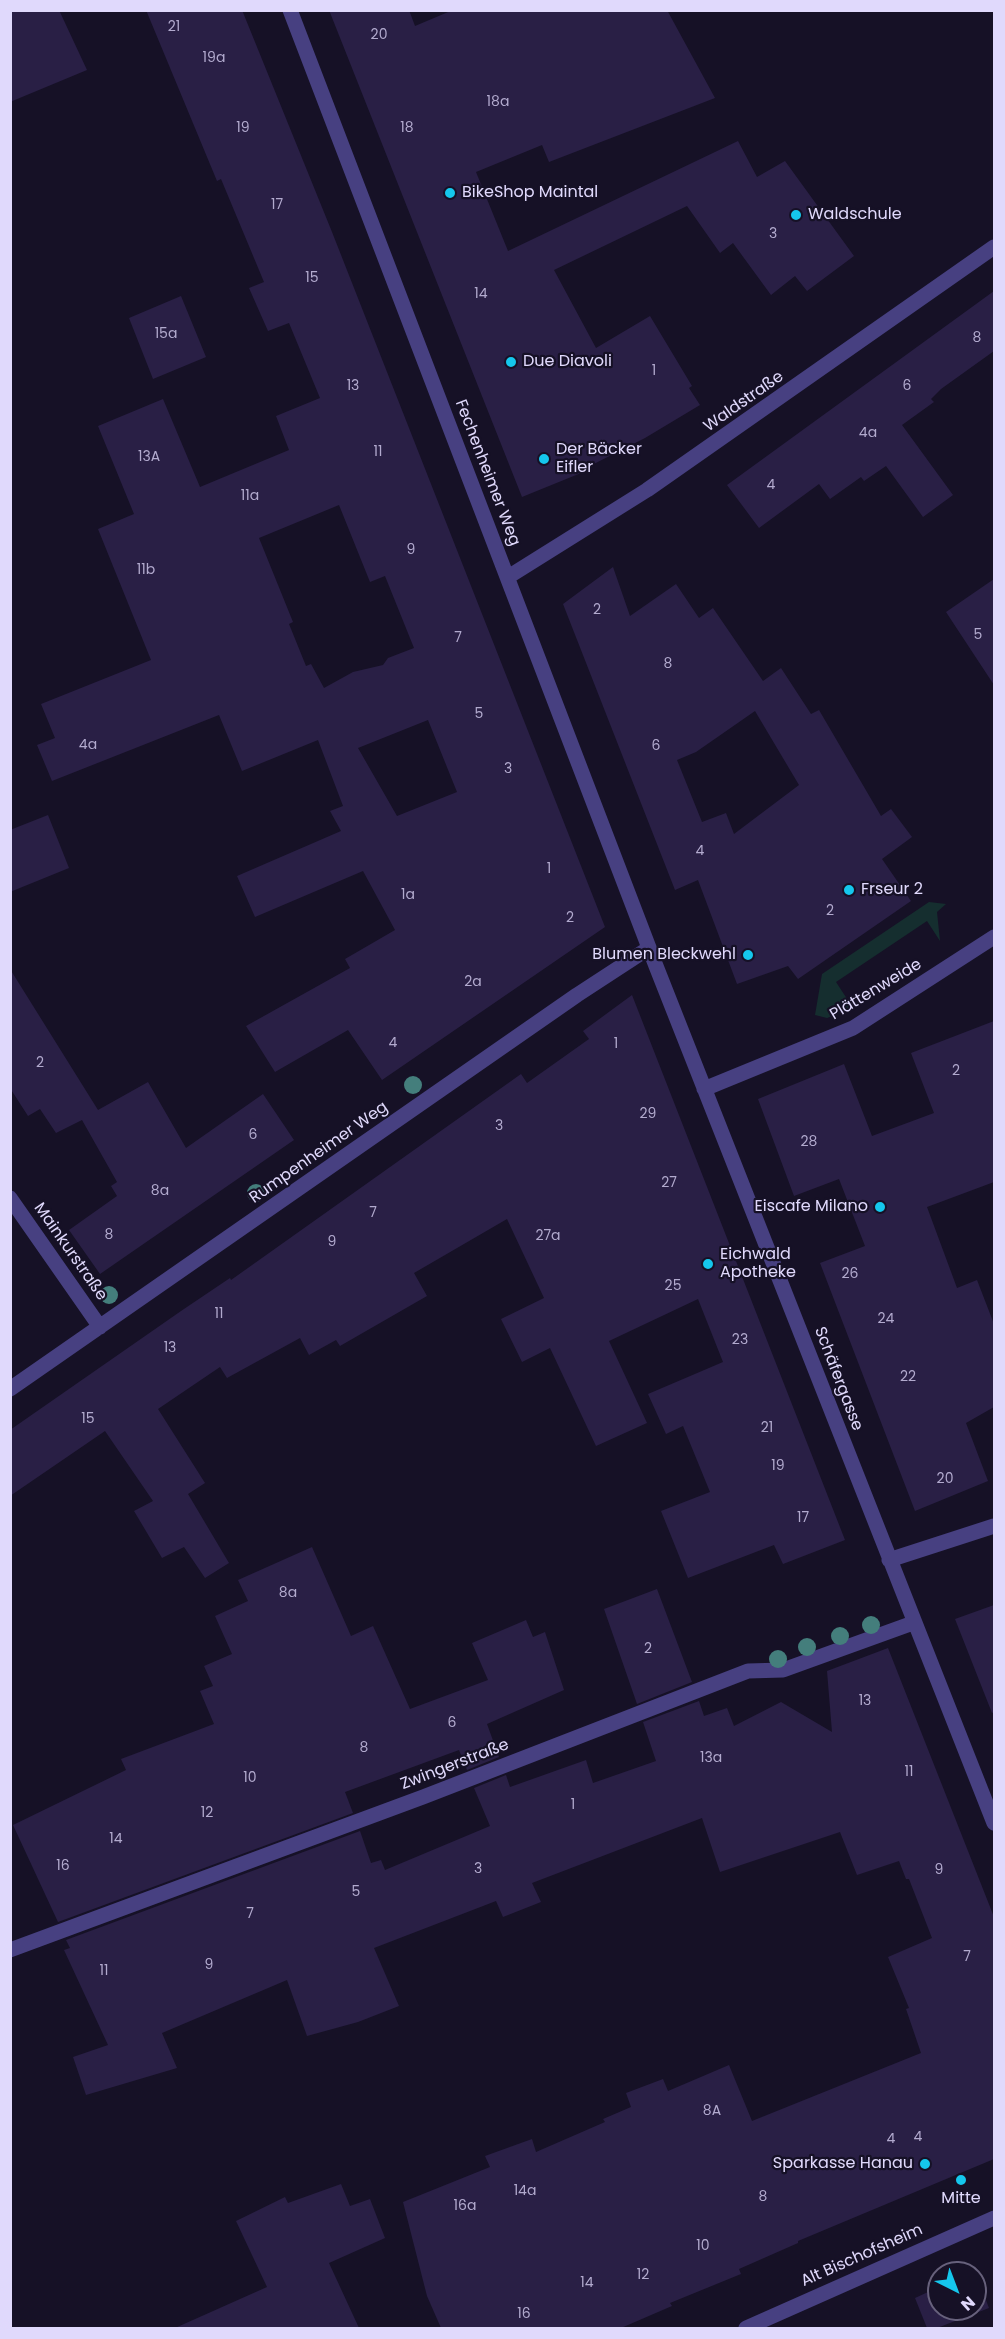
<!DOCTYPE html>
<html>
<head>
<meta charset="utf-8">
<style>
	body { margin:0 }
	#map { position:relative; width:1005px; height:2339px; overflow:hidden; background:#161126; font-family:Poppins,sans-serif }
	canvas { display:block }
	.frame { position:absolute; inset:0; border:12px solid #e0d9fc; pointer-events:none }
	.north { position:absolute; left:927px; top:2261px; width:60px; height:60px; box-sizing:border-box; background:#161126; border:2px solid #67617c; border-radius:50%; rotate:138deg; font-size:16px; font-weight:700; line-height:24px; text-align:center; color:#e0d9fc }
	.north::after { content:''; display:block; margin:auto; width:21px; height:27px; background:#15c7ec; clip-path:polygon(50% 0,100% 100%,50% 72%,0 100%) }
</style>
</head>
<body>
<div id="map">
<canvas width="1005" height="2339"></canvas>
<div class="frame"></div>
<div class="north">N</div>
</div>
<script>
const ctx = document.querySelector('canvas').getContext('2d');
ctx.lineJoin = 'round';
function fillPath(path, color) { ctx.fillStyle = color; ctx.fill(path, 'evenodd'); }
function trace(path, color, width, dash) { ctx.strokeStyle = color; ctx.lineWidth = width; ctx.lineCap = dash ? 'butt' : 'round'; ctx.setLineDash(dash || []); ctx.stroke(path); }
function drawText(font, color, halo, rows, align = 'center') {
  ctx.font = font + ' Poppins,sans-serif'; ctx.lineWidth = 4.5; ctx.setLineDash([]); ctx.textBaseline = 'middle'; ctx.strokeStyle = halo; ctx.fillStyle = color; for (const [text, x, y, turn = 0] of rows) {
    ctx.save(); ctx.translate(x, y); ctx.rotate((+turn || 0) * Math.PI / 180); ctx.textAlign = isNaN(turn) ? turn : align; if (halo) ctx.strokeText(text, 0, 0); ctx.fillText(text, 0, 0); ctx.restore();
  }
}
fillPath(new Path2D(`
	M 929,902 L 946,904 L 937,912 L 940,941 L 927,921 L 836,982 L 853,1008 L 827,1018 L 815,1015 L 822,974 Z`), '#152e2f');
fillPath(new Path2D(`
	M 10,10 L 59,10 L 87,70 L 10,102 Z
	M 146,10 L 242,10 L 332,232 L 605,927 L 382,1080 L 348,1030 L 275,1072 L 246,1026 L 350,968 L 345,959 L 395,930 L 363,871 L 255,917 L 237,876 L 341,831 L 330,811 L 343,806 L 318,740 L 242,771 L 219,715 L 52,781 L 37,745 L 55,738 L 41,704 L 151,660 L 98,529 L 134,514 L 98,426 L 163,399 L 200,487 L 289,450 L 276,416 L 320,398 L 289,323 L 268,331 L 249,288 L 264,282 L 221,179 L 217,181 ZM 339,505 L 370,582 L 385,576 L 414,648 L 388,658 L 383,665 L 353,672 L 324,688 L 311,664 L 306,666 L 289,624 L 293,622 L 259,538 ZM 428,720 L 457,792 L 397,816 L 358,748 Z
	M 329,10 L 409,10 L 415,26 L 453,10 L 667,10 L 715,98 L 549,162 L 542,145 L 476,172 L 508,251 L 738,141 L 757,177 L 785,161 L 854,256 L 807,291 L 795,276 L 771,295 L 733,243 L 720,253 L 687,206 L 554,270 L 596,348 L 650,316 L 692,386 L 689,388 L 700,405 L 645,438 L 580,471 L 581,473 L 522,497 Z
	M 994,291 L 994,351 L 941,389 L 931,399 L 934,402 L 902,425 L 953,495 L 923,517 L 886,466 L 864,481 L 861,477 L 830,499 L 819,484 L 759,528 L 727,485 Z
	M 181,296 L 206,357 L 153,379 L 129,318 Z
	M 613,567 L 630,616 L 676,584 L 699,618 L 713,608 L 763,681 L 781,668 L 811,714 L 819,710 L 881,816 L 891,809 L 912,837 L 882,859 L 911,901 L 798,979 L 788,966 L 737,984 L 698,880 L 675,890 L 563,604 ZM 755,711 L 799,785 L 734,834 L 726,813 L 702,822 L 677,760 L 696,752 Z
	M 994,579 L 994,685 L 946,612 Z
	M 48,815 L 69,868 L 10,892 L 10,830 Z
	M 10,969 L 98,1110 L 148,1082 L 186,1148 L 263,1094 L 294,1140 L 100,1274 L 69,1230 L 117,1196 L 111,1186 L 117,1182 L 82,1120 L 56,1133 L 40,1109 L 28,1116 L 10,1088 Z
	M 632,995 L 845,1540 L 783,1564 L 774,1545 L 688,1578 L 661,1511 L 710,1492 L 683,1426 L 666,1434 L 648,1394 L 723,1362 L 698,1299 L 609,1341 L 647,1423 L 596,1446 L 550,1348 L 522,1362 L 501,1319 L 544,1298 L 507,1219 L 414,1273 L 427,1296 L 340,1346 L 336,1340 L 309,1355 L 300,1338 L 227,1378 L 220,1367 L 158,1409 L 205,1483 L 188,1494 L 229,1563 L 205,1578 L 184,1547 L 162,1558 L 134,1511 L 153,1501 L 105,1431 L 10,1496 L 10,1430 L 181,1311 L 230,1278 L 231,1280 L 521,1074 L 527,1083 L 589,1039 L 583,1031 Z
	M 994,1021 L 994,1182 L 927,1207 L 957,1288 L 977,1280 L 994,1324 L 994,1407 L 966,1423 L 988,1481 L 915,1511 L 820,1263 L 865,1246 L 839,1179 L 794,1196 L 758,1099 L 844,1064 L 872,1136 L 934,1113 L 911,1053 Z
	M 312,1547 L 351,1636 L 373,1626 L 410,1709 L 488,1680 L 472,1643 L 526,1620 L 533,1637 L 545,1632 L 564,1690 L 487,1724 L 499,1757 L 467,1770 L 459,1750 L 345,1792 L 353,1813 L 58,1922 L 13,1825 L 126,1770 L 121,1759 L 214,1724 L 200,1691 L 213,1686 L 204,1666 L 232,1654 L 215,1616 L 248,1601 L 238,1580 Z
	M 657,1589 L 692,1682 L 637,1704 L 604,1609 Z
	M 994,1605 L 994,1712 L 992,1713 L 955,1619 Z
	M 888,1648 L 994,1917 L 994,2159 L 798,2241 L 798,2243 L 739,2269 L 741,2274 L 670,2303 L 672,2306 L 621,2328 L 441,2328 L 427,2296 L 403,2202 L 490,2167 L 485,2156 L 532,2139 L 536,2152 L 605,2122 L 603,2119 L 631,2107 L 626,2093 L 663,2079 L 668,2091 L 729,2065 L 752,2121 L 921,2053 L 906,2009 L 909,2008 L 888,1957 L 932,1938 L 909,1879 L 906,1879 L 899,1861 L 857,1875 L 840,1832 L 720,1872 L 702,1818 L 532,1883 L 541,1902 L 503,1917 L 496,1901 L 374,1948 L 399,2006 L 358,2022 L 307,2036 L 287,1980 L 162,2033 L 177,2068 L 86,2095 L 73,2057 L 108,2045 L 64,1950 L 70,1948 L 66,1940 L 360,1831 L 371,1863 L 381,1860 L 385,1870 L 490,1826 L 474,1788 L 506,1775 L 510,1787 L 586,1760 L 593,1783 L 656,1761 L 643,1722 L 699,1701 L 704,1716 L 727,1708 L 734,1726 L 781,1702 L 832,1732 L 827,1671 Z
	M 341,2184 L 350,2206 L 370,2199 L 385,2238 L 329,2263 L 359,2328 L 175,2328 L 267,2287 L 236,2221 L 285,2197 L 288,2203 Z
	M 976,2274 L 989,2308 L 937,2328 L 927,2328 L 915,2298 L 939,2287 L 939,2309 L 975,2309 Z`), '#291f45');
trace(new Path2D(`
	M 290,10 L 656,966 L 994,1823
	M 508,577 L 647,490 L 994,247
	M 704,1089 L 853,1028 L 994,937
	M 10,1198 L 100,1327
	M 10,1389 L 577,995 L 649,948
	M 889,1560 L 994,1526
	M 10,1950 L 423,1797 L 748,1671 L 783,1670 L 913,1623
	M 746,2328 L 994,2218`), '#474081', 15);
ctx.fillStyle = '#447e7c';
for (const [x, y] of [
	[413,1085],
	[256,1193],
	[109,1295],
	[871,1625],
	[840,1636],
	[807,1647],
	[778,1659]
]) { ctx.beginPath(); ctx.arc(x, y, 9, 0, 2 * Math.PI); ctx.fill(); }
for (const [x, y, r, color] of [
	[450,193,6,"#15c7ec"],
	[796,215,6,"#15c7ec"],
	[511,362,6,"#15c7ec"],
	[544,459,6,"#15c7ec"],
	[849,890,6,"#15c7ec"],
	[748,955,6,"#15c7ec"],
	[880,1207,6,"#15c7ec"],
	[708,1264,6,"#15c7ec"],
	[925,2164,6,"#15c7ec"],
	[961,2180,6,"#15c7ec"]
]) { const dot = new Path2D(); dot.arc(x, y, r, 0, 2 * Math.PI); ctx.fillStyle = color; ctx.fill(dot); trace(dot, '#161126', 2); }
drawText('14px', '#b2aace', null, [
	["21",174,27],
	["20",379,35],
	["19a",214,58],
	["18a",498,102],
	["19",243,128],
	["18",407,128],
	["17",277,205],
	["3",773,234],
	["15",312,278],
	["14",481,294],
	["15a",166,334],
	["8",977,338],
	["1",654,371],
	["13",353,386],
	["6",907,386],
	["4a",868,433],
	["11",378,452],
	["13A",149,457],
	["4",771,485],
	["11a",250,496],
	["9",411,550],
	["11b",146,570],
	["2",597,610],
	["5",978,635],
	["7",458,638],
	["8",668,664],
	["5",479,714],
	["4a",88,745],
	["6",656,746],
	["3",508,769],
	["4",700,851],
	["1",549,869],
	["1a",408,895],
	["2",830,911],
	["2",570,918],
	["2a",473,982],
	["4",393,1043],
	["1",616,1044],
	["2",40,1063],
	["2",956,1071],
	["29",648,1114],
	["3",499,1126],
	["6",253,1135],
	["28",809,1142],
	["27",669,1183],
	["8a",160,1191],
	["7",373,1213],
	["8",109,1235],
	["27a",548,1236],
	["9",332,1242],
	["26",850,1274],
	["25",673,1286],
	["11",219,1314],
	["24",886,1319],
	["23",740,1340],
	["13",170,1348],
	["22",908,1377],
	["15",88,1419],
	["21",767,1428],
	["19",778,1466],
	["20",945,1479],
	["17",803,1518],
	["8a",288,1593],
	["2",648,1649],
	["13",865,1701],
	["6",452,1723],
	["8",364,1748],
	["13a",711,1758],
	["11",909,1772],
	["10",250,1778],
	["1",573,1805],
	["12",207,1813],
	["14",116,1839],
	["16",63,1866],
	["3",478,1869],
	["9",939,1870],
	["5",356,1892],
	["7",250,1914],
	["7",967,1957],
	["9",209,1965],
	["11",104,1971],
	["8A",712,2111],
	["4",918,2137],
	["4",891,2139],
	["14a",525,2191],
	["8",763,2197],
	["16a",465,2206],
	["10",703,2246],
	["12",643,2275],
	["14",587,2283],
	["16",524,2314]
]);
drawText('16px', '#e0d9fc', '#161126', [
	["BikeShop Maintal",462,193],
	["Waldschule",808,215],
	["Due Diavoli",523,362],
	["Der Bäcker",556,450],
	["Eifler",556,468],
	["Frseur 2",861,890],
	["Blumen Bleckwehl",736,955,"right"],
	["Eiscafe Milano",868,1207,"right"],
	["Eichwald",720,1255],
	["Apotheke",720,1273],
	["Sparkasse Hanau",913,2164,"right"],
	["Mitte",961,2199,"center"]
], 'left');
drawText('16px', '#e0d9fc', '#161126', [
	["Waldstraße",744,402,-35],
	["Fechenheimer Weg",487,473,69],
	["Plättenweide",876,990,-31],
	["Rumpenheimer Weg",319,1153,-35],
	["Mainkurstraße",70,1252,55],
	["Schäfergasse",838,1379,69],
	["Zwingerstraße",455,1765,-21],
	["Alt Bischofsheim",862,2256,-24]
]);
</script>
</body>
</html>
